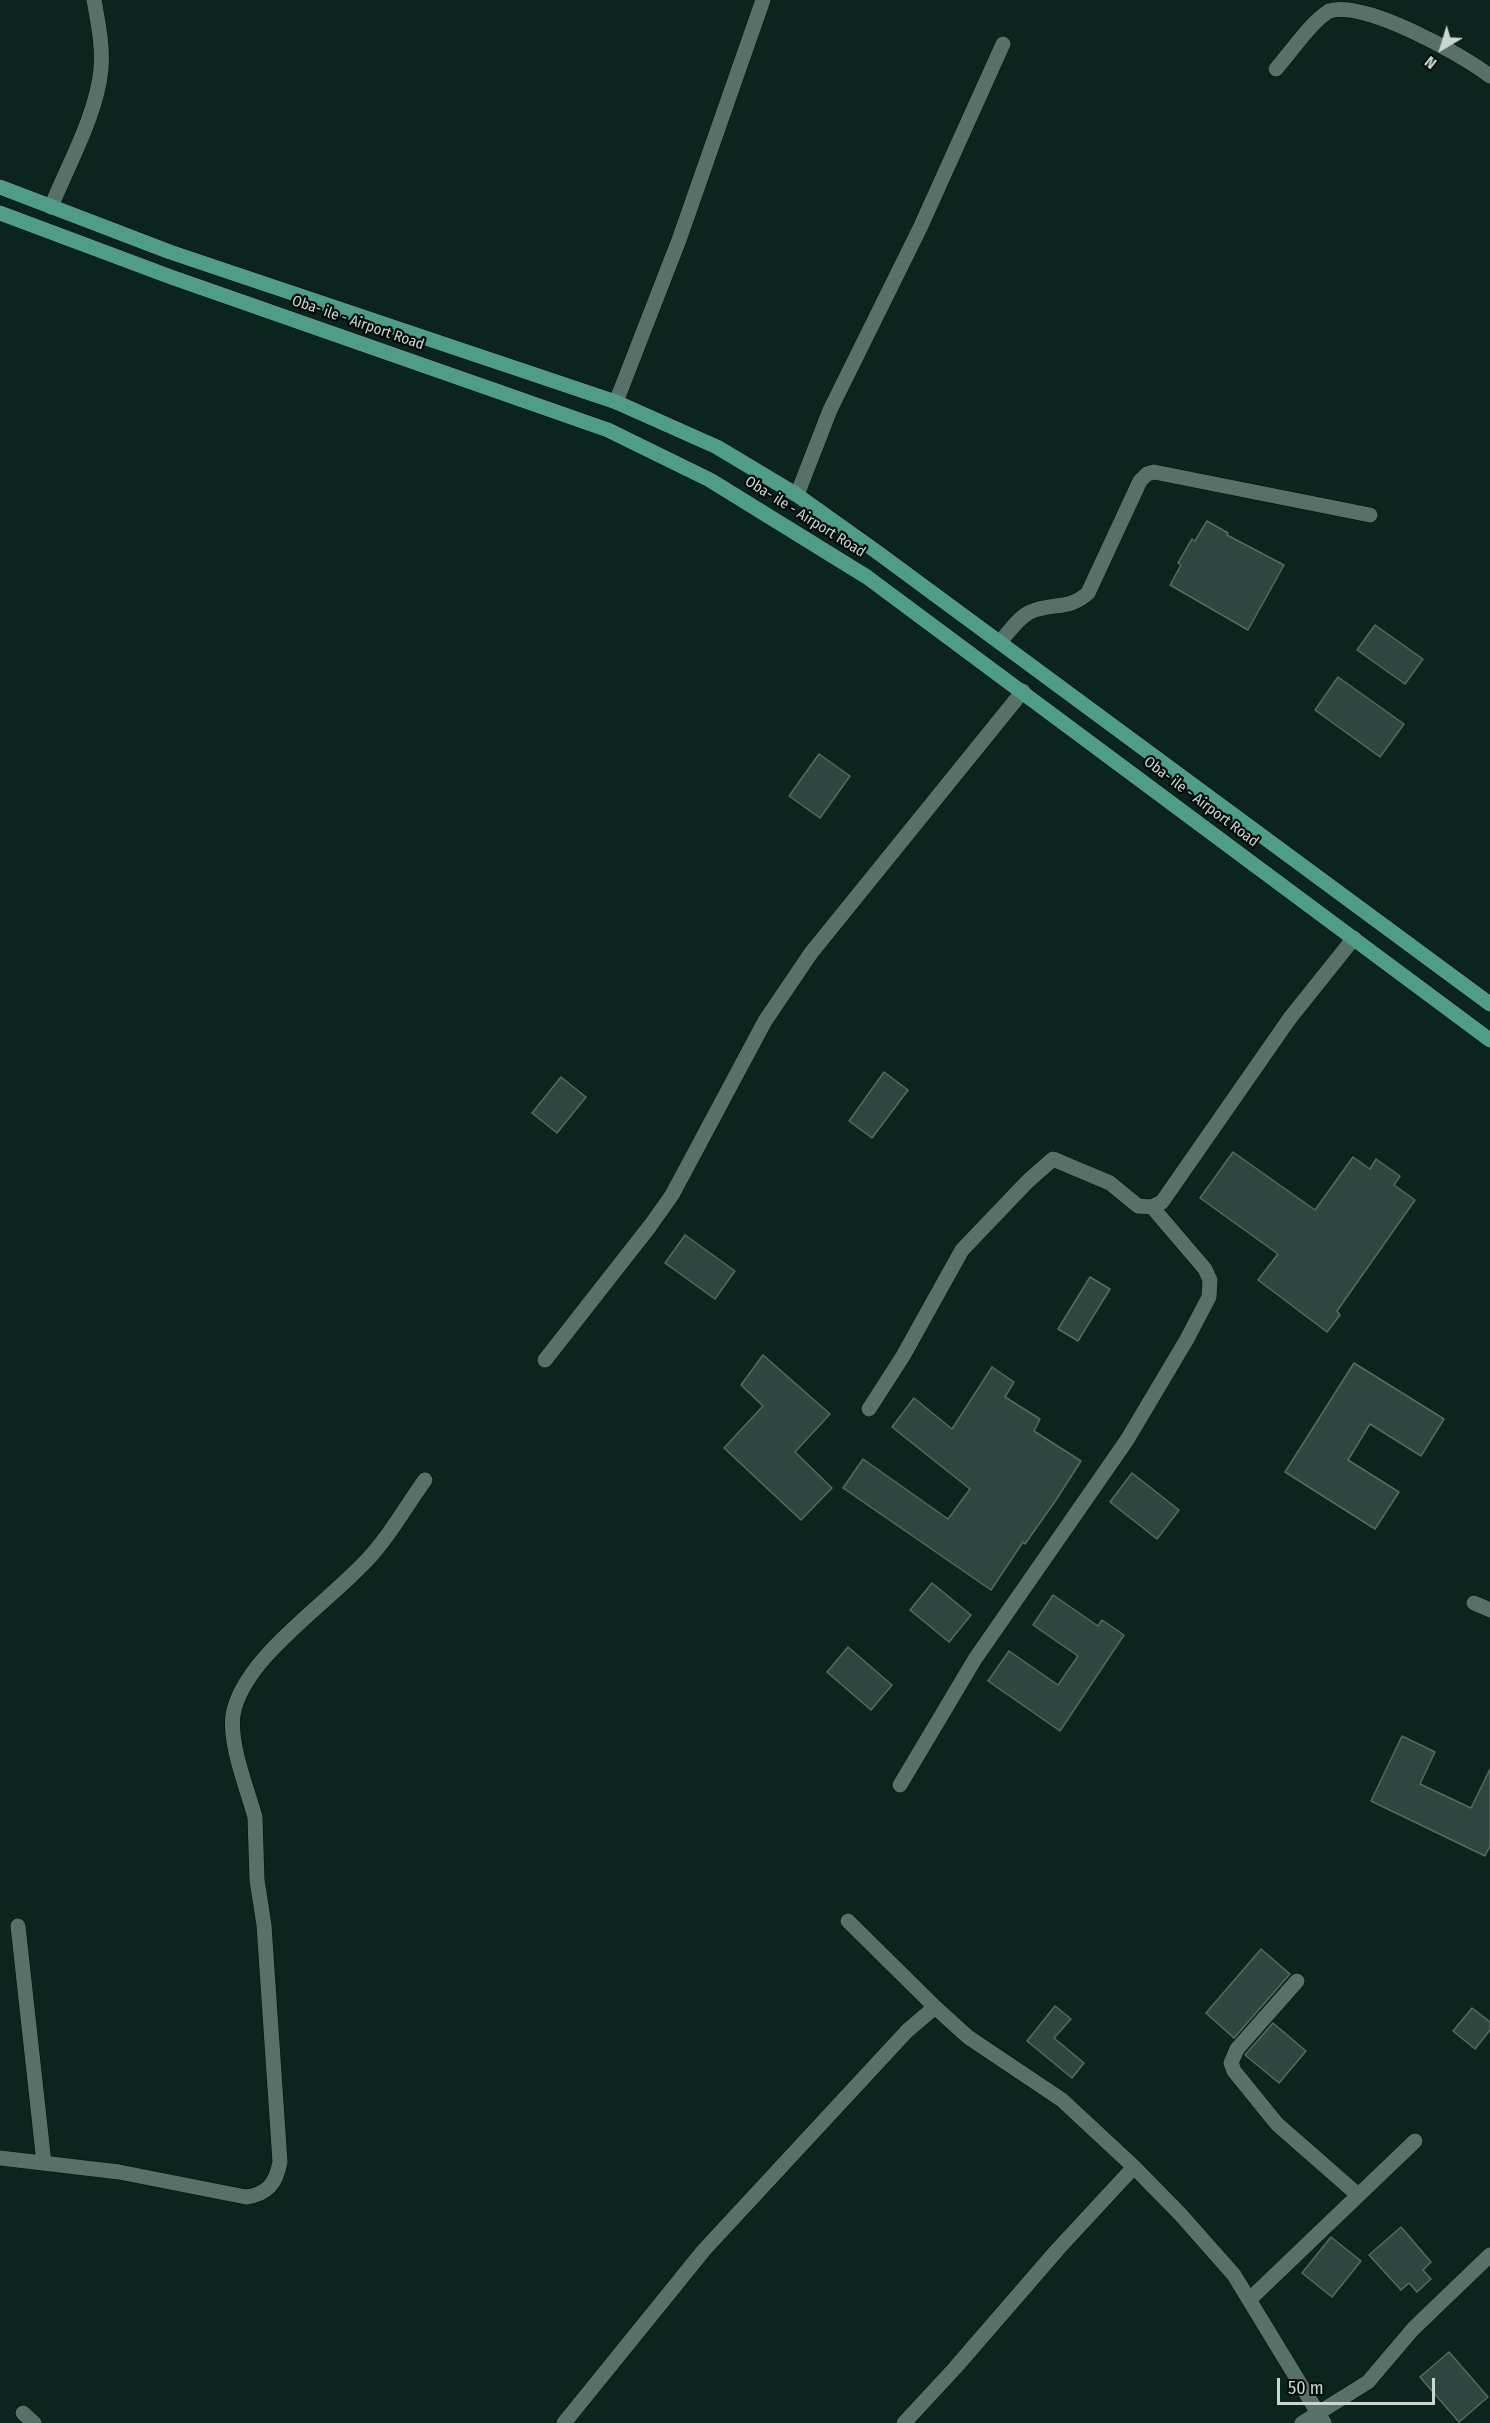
<!DOCTYPE html>
<html>
<head>
<meta charset="utf-8">
<style>
	body { margin:0 }
	#map { position:relative; width:1490px; height:2423px; overflow:hidden; background:#0b241d; font-family:"Fira Sans Condensed",sans-serif }
	canvas { display:block }
	.north { position:absolute; left:1412px; top:18px; width:60px; height:60px; -webkit-text-stroke:4px #030b08; paint-order:stroke; rotate:218deg; font-size:16px; font-weight:700; line-height:24px; text-align:center; color:#c9d7d2 }
	.north::after { content:''; display:block; margin:auto; width:21px; height:27px; background:#c9d7d2; clip-path:polygon(50% 0,100% 100%,50% 72%,0 100%) }
	.scale { position:absolute; left:1277px; top:2378px; width:158px; height:27px; box-sizing:border-box; border:3px solid #c9d7d2; border-top:0; padding-left:8px; font-size:18px; line-height:21px; white-space:nowrap; color:#c9d7d2; -webkit-text-stroke:4px #030b08; paint-order:stroke }
</style>
</head>
<body>
<div id="map">
<canvas width="1490" height="2423"></canvas>
<div class="north">N</div>
<div class="scale">50 m</div>
</div>
<script>
const ctx = document.querySelector('canvas').getContext('2d');
ctx.lineJoin = 'round';
function fillPath(path, color) { ctx.fillStyle = color; ctx.fill(path, 'evenodd'); }
function trace(path, color, width, dash) { ctx.strokeStyle = color; ctx.lineWidth = width; ctx.lineCap = dash ? 'butt' : 'round'; ctx.setLineDash(dash || []); ctx.stroke(path); }
function drawText(font, color, halo, rows, align = 'center') {
  ctx.font = font + ' "Fira Sans Condensed",sans-serif'; ctx.lineWidth = 4.5; ctx.setLineDash([]); ctx.textBaseline = 'middle'; ctx.strokeStyle = halo; ctx.fillStyle = color; for (const [text, x, y, turn = 0] of rows) {
    ctx.save(); ctx.translate(x, y); ctx.rotate((+turn || 0) * Math.PI / 180); ctx.textAlign = isNaN(turn) ? turn : align; if (halo) ctx.strokeText(text, 0, 0); ctx.fillText(text, 0, 0); ctx.restore();
  }
}
const building = new Path2D(`
	M 1207,521 L 1228,533 L 1227,535 L 1284,565 L 1248,630 L 1170,585 L 1181,565 L 1178,563 L 1192,539 L 1195,541 Z
	M 1375,625 L 1423,659 L 1405,684 L 1357,650 Z
	M 1338,677 L 1404,724 L 1380,757 L 1315,710 Z
	M 819,754 L 850,776 L 820,818 L 789,796 Z
	M 884,1072 L 908,1090 L 872,1138 L 849,1121 Z
	M 561,1077 L 586,1097 L 557,1133 L 532,1113 Z
	M 1233,1152 L 1315,1210 L 1353,1157 L 1370,1169 L 1376,1159 L 1400,1176 L 1394,1185 L 1415,1200 L 1337,1311 L 1340,1315 L 1327,1332 L 1258,1280 L 1278,1254 L 1200,1198 Z
	M 685,1235 L 735,1271 L 715,1299 L 665,1263 Z
	M 1090,1277 L 1110,1289 L 1078,1341 L 1058,1329 Z
	M 763,1355 L 830,1414 L 795,1452 L 832,1488 L 801,1520 L 724,1448 L 763,1406 L 741,1385 Z
	M 1354,1363 L 1444,1419 L 1421,1456 L 1370,1424 L 1348,1460 L 1399,1492 L 1375,1529 L 1285,1472 Z
	M 992,1367 L 1014,1382 L 1005,1397 L 1040,1419 L 1034,1431 L 1081,1461 L 1056,1500 L 1025,1544 L 1023,1542 L 991,1590 L 843,1488 L 863,1459 L 948,1519 L 970,1489 L 892,1427 L 914,1398 L 952,1429 Z
	M 1132,1473 L 1179,1510 L 1157,1539 L 1110,1502 Z
	M 932,1583 L 971,1615 L 949,1642 L 910,1610 Z
	M 1053,1595 L 1098,1626 L 1102,1620 L 1124,1635 L 1060,1731 L 988,1681 L 1009,1651 L 1058,1685 L 1078,1656 L 1033,1625 Z
	M 848,1647 L 892,1685 L 871,1710 L 827,1672 Z
	M 1402,1736 L 1435,1752 L 1420,1784 L 1471,1808 L 1490,1769 L 1490,1846 L 1485,1856 L 1371,1801 Z
	M 1261,1949 L 1290,1974 L 1234,2038 L 1206,2013 Z
	M 1055,2006 L 1071,2019 L 1054,2038 L 1084,2063 L 1072,2078 L 1027,2041 Z
	M 1472,2008 L 1490,2022 L 1490,2030 L 1475,2049 L 1453,2031 Z
	M 1273,2023 L 1306,2051 L 1279,2083 L 1245,2055 Z
	M 1401,2227 L 1431,2262 L 1423,2270 L 1431,2279 L 1417,2292 L 1409,2283 L 1401,2290 L 1369,2255 Z
	M 1331,2237 L 1361,2261 L 1332,2297 L 1302,2273 Z
	M 1449,2352 L 1488,2397 L 1459,2422 L 1420,2377 Z`);
fillPath(building, '#2d463f');
trace(building, '#526c63', 1.5);
const minor = new Path2D(`
	M 1276,69 C 1291,52 1310,23 1329,11 C 1365,0 1461,54 1490,76
	M 51,207 C 68,165 97,114 101,69 C 103,45 98,23 94,0
	M 616,402 L 679,240 L 763,0
	M 797,495 L 830,410 L 920,228 L 1003,44
	M 1000,642 C 1008,633 1018,618 1030,612 C 1052,602 1068,611 1088,593 L 1140,481 L 1147,474 L 1154,472 L 1370,515
	M 545,1360 L 650,1226 L 672,1195 L 765,1021 L 811,953 L 1023,691
	M 869,1409 L 903,1356 L 962,1250 L 1028,1181 L 1053,1159 L 1110,1183 L 1138,1206 L 1152,1207 L 1162,1202 L 1290,1018 L 1354,938
	M 1474,1603 L 1490,1610
	M 900,1785 L 975,1659 L 1127,1440 L 1187,1339 L 1209,1297 L 1210,1280 L 1205,1269 L 1152,1207
	M 848,1921 L 935,2007
	M 18,1926 L 44,2163
	M 1297,1981 L 1237,2049 L 1231,2063 L 1234,2071 L 1277,2124 L 1358,2195
	M 0,2158 L 119,2172 L 246,2197 C 268,2194 276,2183 280,2162 L 264,1925 L 257,1880 L 255,1817 C 247,1788 229,1744 233,1715 C 243,1655 338,1597 375,1551 C 394,1529 408,1503 425,1480
	M 1249,2300 L 1415,2141
	M 23,2413 L 34,2423
	M 564,2423 L 704,2250 L 907,2031 L 935,2007 L 968,2037 L 1062,2100 L 1134,2167 L 1181,2215 L 1234,2275 L 1324,2423
	M 904,2423 L 955,2368 L 1058,2249 L 1134,2167
	M 1302,2423 L 1368,2382 L 1413,2329 L 1490,2255`);
const major = new Path2D(`
	M 0,187 L 170,252 L 616,402 L 717,447 L 797,495 L 877,552 L 1490,1004
	M 0,213 L 171,277 L 608,430 L 710,480 L 867,577 L 1490,1040`);
trace(minor, '#000d08', 16);
trace(major, '#000d08', 16);
trace(minor, '#577169', 15);
trace(major, '#4f9d89', 15);
drawText('15px', '#c9d7d2', '#030b08', [
	["Oba- ile - Airport Road",358,323,19],
	["Oba- ile - Airport Road",805,517,32],
	["Oba- ile - Airport Road",1201,802,37]
]);
</script>
</body>
</html>
